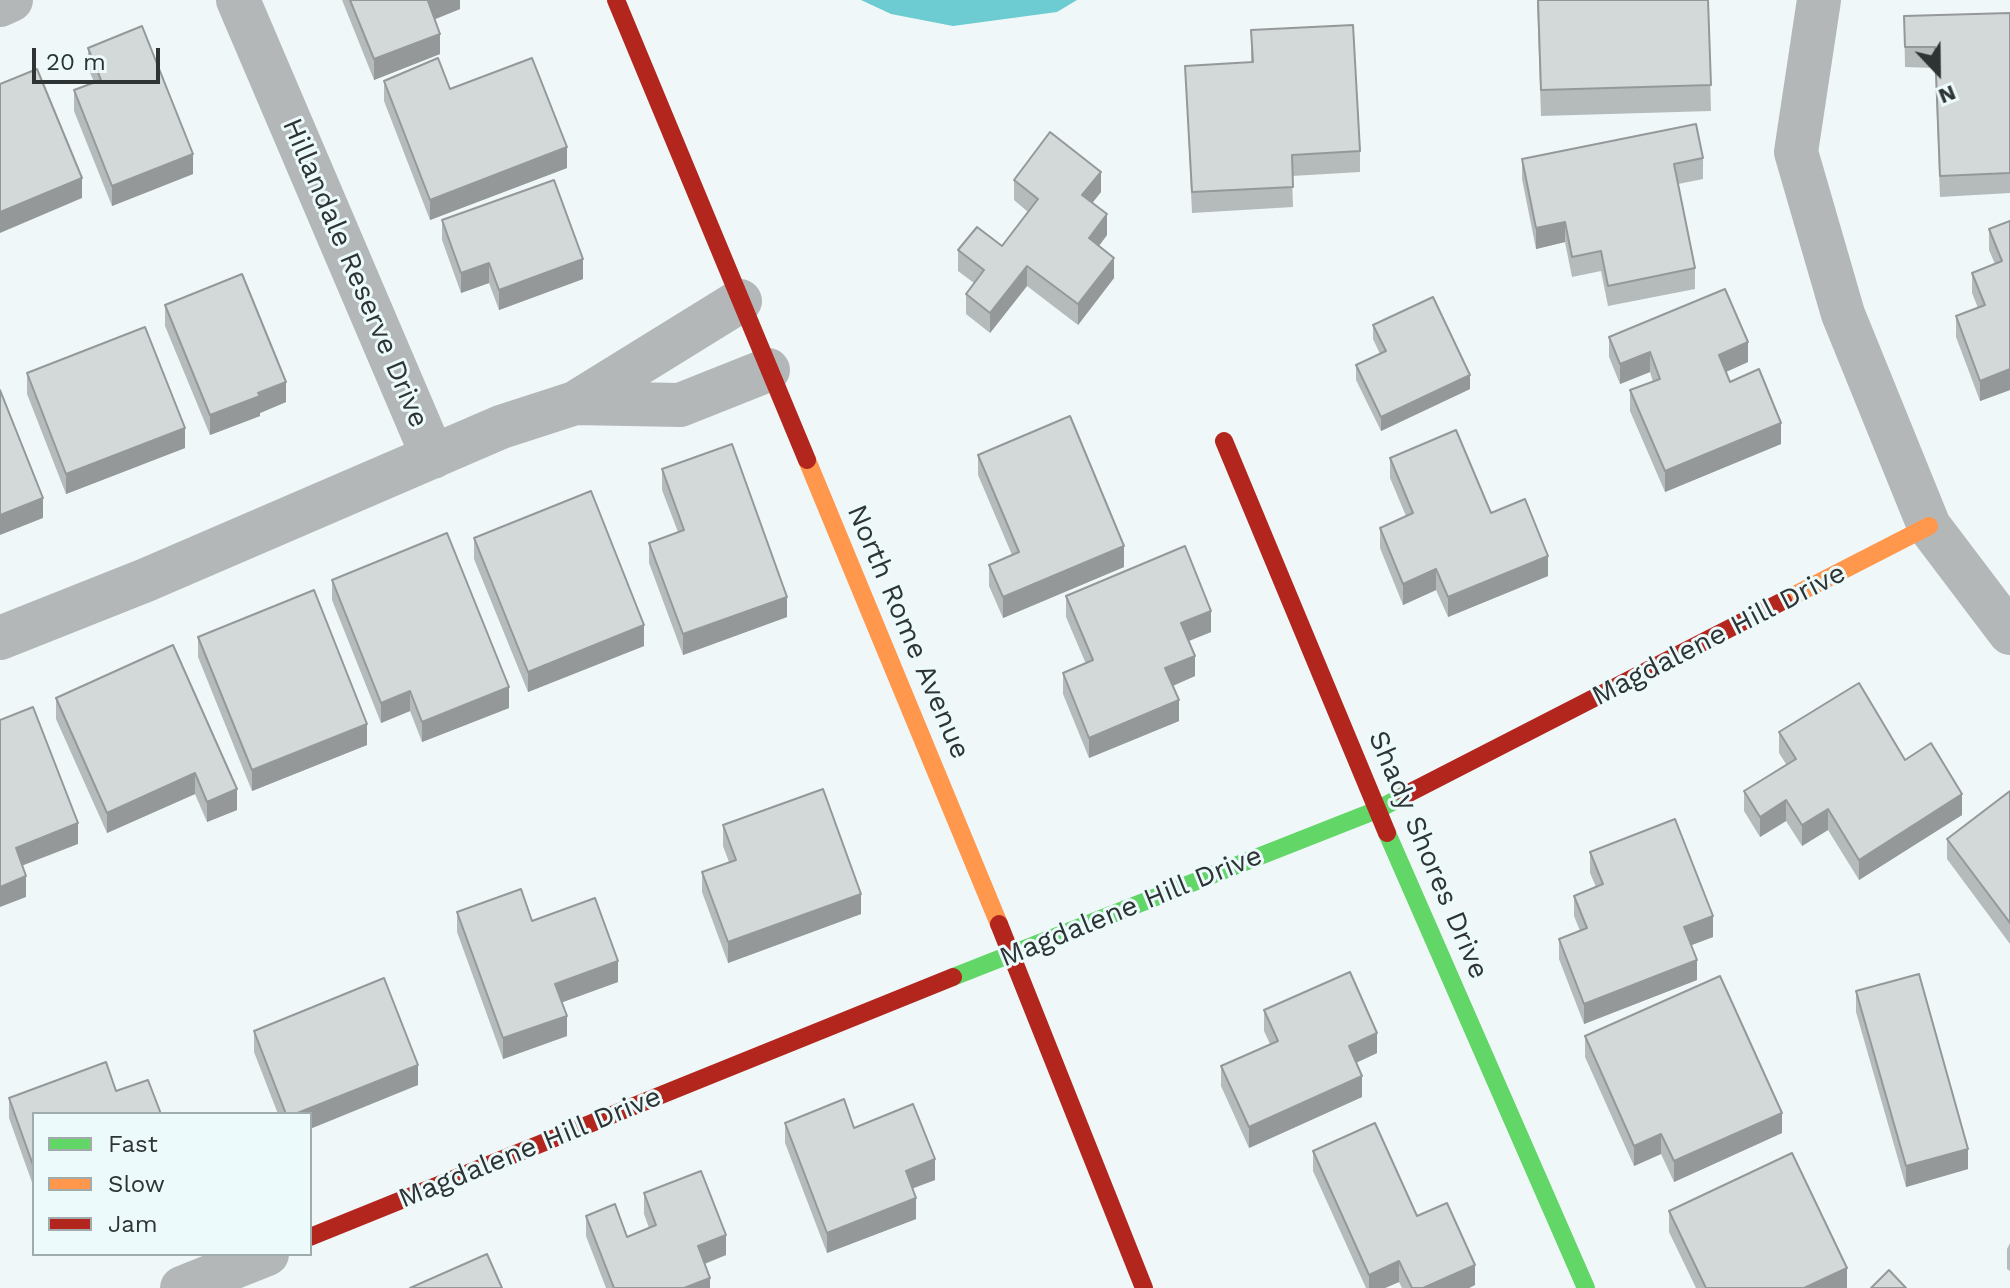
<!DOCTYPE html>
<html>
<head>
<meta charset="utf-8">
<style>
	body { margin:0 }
	#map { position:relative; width:2010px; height:1288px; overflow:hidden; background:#f0f7f8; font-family:"Work Sans",sans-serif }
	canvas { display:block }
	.legend { position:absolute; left:32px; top:1112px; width:280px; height:144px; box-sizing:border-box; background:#ecfafb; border:2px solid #a0abab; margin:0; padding:10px 14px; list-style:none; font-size:24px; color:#2e3434 }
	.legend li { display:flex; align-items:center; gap:16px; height:40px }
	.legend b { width:40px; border:2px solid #a0abab }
	.north { position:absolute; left:1898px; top:32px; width:80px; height:80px; -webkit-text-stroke:6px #ecfafb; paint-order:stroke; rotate:158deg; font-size:22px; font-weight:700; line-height:32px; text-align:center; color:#2e3434 }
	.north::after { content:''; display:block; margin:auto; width:28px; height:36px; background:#2e3434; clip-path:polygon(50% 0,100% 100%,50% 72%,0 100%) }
	.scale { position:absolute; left:32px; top:48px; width:128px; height:36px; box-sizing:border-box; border:4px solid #2e3434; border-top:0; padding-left:10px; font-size:24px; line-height:28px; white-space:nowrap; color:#2e3434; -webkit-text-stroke:6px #ecfafb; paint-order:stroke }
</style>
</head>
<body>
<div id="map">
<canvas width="2010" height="1288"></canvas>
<ul class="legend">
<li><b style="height:10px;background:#63d668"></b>Fast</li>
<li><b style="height:10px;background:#ff974d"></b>Slow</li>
<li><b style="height:10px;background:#b3261e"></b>Jam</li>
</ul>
<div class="north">N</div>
<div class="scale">20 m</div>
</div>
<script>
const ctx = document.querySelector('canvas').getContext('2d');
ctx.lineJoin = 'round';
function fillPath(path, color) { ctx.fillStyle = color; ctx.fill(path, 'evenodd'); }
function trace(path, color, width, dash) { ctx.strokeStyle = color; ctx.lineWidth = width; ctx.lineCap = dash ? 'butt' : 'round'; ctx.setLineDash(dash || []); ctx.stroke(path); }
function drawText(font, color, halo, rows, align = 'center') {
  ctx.font = font + ' "Work Sans",sans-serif'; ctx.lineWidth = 6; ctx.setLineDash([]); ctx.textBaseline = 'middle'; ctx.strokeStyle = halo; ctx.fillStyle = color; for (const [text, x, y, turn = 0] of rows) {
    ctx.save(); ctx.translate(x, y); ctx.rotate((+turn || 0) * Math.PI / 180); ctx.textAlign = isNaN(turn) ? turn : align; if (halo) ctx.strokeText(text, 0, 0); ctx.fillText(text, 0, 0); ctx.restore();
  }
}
fillPath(new Path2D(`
	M 861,0 L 1077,0 L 1057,12 L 953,26 L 891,14 Z`), '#6cccd2');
trace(new Path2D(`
	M 238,0 L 433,457
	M 1819,0 L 1796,152 L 1843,314 L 1929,526 L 2010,633
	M 0,5 L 11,0
	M 575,403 L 680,405 L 768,370
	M 0,638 L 146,580 L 501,427 L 575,403 L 740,301
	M 182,1288 L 267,1254`), '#b4b7b7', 44);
trace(new Path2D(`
	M 1387,833 L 1586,1288
	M 953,977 L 1377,810 L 1405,795`), '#63d668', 18);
trace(new Path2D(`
	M 807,460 L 999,924
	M 1783,601 L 1929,526`), '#ff974d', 18);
trace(new Path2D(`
	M 616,0 L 807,460
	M 1224,441 L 1387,833
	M 1405,795 L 1783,601
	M 999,924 L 1144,1288
	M 310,1237 L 953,977`), '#b3261e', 18);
fillPath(new Path2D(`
	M 342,0 L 460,0 L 460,9 L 435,19 L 440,54 L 374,80 Z
	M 1537,0 L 1708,0 L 1711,111 L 1541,116 Z
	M 2010,13 L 2010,193 L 1940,197 L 1935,68 L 1905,67 L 1904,16 Z
	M 1251,30 L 1360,151 L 1360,172 L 1292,176 L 1293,207 L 1192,213 L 1185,66 L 1251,62 Z
	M 88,48 L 193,174 L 112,206 L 74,111 L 74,90 L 94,82 L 88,68 Z
	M 384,81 L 450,89 L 567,168 L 430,220 L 384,101 Z
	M 1703,158 L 1703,179 L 1678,184 L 1695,268 L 1695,289 L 1608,306 L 1601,271 L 1572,277 L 1565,242 L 1536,249 L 1522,179 L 1522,159 Z
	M 1014,180 L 1101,192 L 1092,203 L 1107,235 L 1099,246 L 1114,278 L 1078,325 L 1027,286 L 990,333 L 966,314 L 966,294 L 974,283 L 958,271 L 958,250 L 1002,246 L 1028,212 L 1014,200 Z
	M 442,220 L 583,279 L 499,310 L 489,283 L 461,293 L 442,240 Z
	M 2010,221 L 2010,390 L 1980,401 L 1956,337 L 1956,316 L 1978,308 L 1972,293 L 1972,273 L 1995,264 L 1989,250 L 1989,229 Z
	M 165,305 L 286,402 L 260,413 L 260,416 L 210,435 L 165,326 Z
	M 1373,325 L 1470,389 L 1381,431 L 1356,380 L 1356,365 L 1380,354 L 1373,339 Z
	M 1609,337 L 1748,362 L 1726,372 L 1730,382 L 1781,444 L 1665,492 L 1630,411 L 1630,390 L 1653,382 L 1650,372 L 1620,384 L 1609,357 Z
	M 27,373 L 185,448 L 66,494 L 27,394 Z
	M 978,455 L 1124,567 L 1003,618 L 989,586 L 989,565 L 1012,555 L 978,475 Z
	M 1390,458 L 1491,513 L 1548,576 L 1448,617 L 1436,590 L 1403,605 L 1380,548 L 1380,528 L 1406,516 L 1390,478 Z
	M 662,469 L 787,617 L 683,655 L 649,563 L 649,543 L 678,532 L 662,490 Z
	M 474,538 L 644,646 L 528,692 L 474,559 Z
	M 332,580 L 509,708 L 422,742 L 410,711 L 381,723 L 332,600 Z
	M 1066,596 L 1211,632 L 1189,641 L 1195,676 L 1173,686 L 1179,721 L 1089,758 L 1063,694 L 1063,673 L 1086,664 L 1066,617 Z
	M 198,637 L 367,745 L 252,791 L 198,657 Z
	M 173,645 L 237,810 L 207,822 L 195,794 L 107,833 L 56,719 L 56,698 Z
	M 1779,732 L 1905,760 L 1962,815 L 1859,880 L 1828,830 L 1802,846 L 1786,821 L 1760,837 L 1744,811 L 1744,791 L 1786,764 L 1779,753 Z
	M 2010,791 L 2010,944 L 1947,859 L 1947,839 Z
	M 723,825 L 861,914 L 728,963 L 702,892 L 702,872 L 729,862 L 723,846 Z
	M 1590,852 L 1713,937 L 1691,945 L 1697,980 L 1584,1024 L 1559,959 L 1559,939 L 1580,931 L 1574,916 L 1574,896 L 1596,887 L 1590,873 Z
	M 457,912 L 532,921 L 618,982 L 562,1002 L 567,1036 L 503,1059 L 457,932 Z
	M 1856,991 L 1968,1169 L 1906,1187 L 1856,1012 Z
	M 1264,1010 L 1377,1053 L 1356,1063 L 1362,1097 L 1249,1148 L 1221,1086 L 1221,1066 L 1270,1044 L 1264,1031 Z
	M 254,1031 L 418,1085 L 310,1114 L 278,1114 L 254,1052 Z
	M 1585,1036 L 1782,1133 L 1674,1182 L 1661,1154 L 1634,1166 L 1585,1057 Z
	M 116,1091 L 34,1114 L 34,1188 L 9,1118 L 9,1098 Z
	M 785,1123 L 854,1128 L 935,1180 L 912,1188 L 916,1219 L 827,1253 L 785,1143 Z
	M 1313,1151 L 1417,1216 L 1475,1285 L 1469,1288 L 1402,1288 L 1399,1282 L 1385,1288 L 1366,1288 L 1313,1171 Z
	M 644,1193 L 726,1255 L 705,1264 L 710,1288 L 606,1288 L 586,1236 L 586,1216 L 627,1237 L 649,1228 L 644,1214 Z
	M 1669,1211 L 1847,1288 L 1696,1288 L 1669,1232 Z
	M 2010,1243 L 2010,1271 L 2007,1269 L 2007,1249 Z`), '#b5bbbb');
fillPath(new Path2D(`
	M 431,0 L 460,0 L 460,9 L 428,22 L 428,1 Z
	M 440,34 L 440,54 L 374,80 L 374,59 Z
	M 567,147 L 567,168 L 430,220 L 430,200 Z
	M 193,154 L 193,174 L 112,206 L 112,186 Z
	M 1101,172 L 1101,192 L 1082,216 L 1082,195 Z
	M 82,178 L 82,198 L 0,233 L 0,212 Z
	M 1107,214 L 1107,235 L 1089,259 L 1089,238 Z
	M 1565,222 L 1565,242 L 1536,249 L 1536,228 Z
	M 1114,258 L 1114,278 L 1078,325 L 1078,304 Z
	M 583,259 L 583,279 L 499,310 L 499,290 Z
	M 489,263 L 489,283 L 461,293 L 461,273 Z
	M 1027,266 L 1027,286 L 990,333 L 990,313 Z
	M 1748,342 L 1748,362 L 1719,375 L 1719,355 Z
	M 1650,352 L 1650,372 L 1620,384 L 1620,364 Z
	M 2010,369 L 2010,390 L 1980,401 L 1980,381 Z
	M 1470,375 L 1470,389 L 1381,431 L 1381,417 Z
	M 286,382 L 286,402 L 260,413 L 260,416 L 210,435 L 210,415 Z
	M 1781,423 L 1781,444 L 1665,492 L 1665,471 Z
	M 185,428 L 185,448 L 66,494 L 66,474 Z
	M 43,498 L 43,518 L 0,535 L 0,515 Z
	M 1124,546 L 1124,567 L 1003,618 L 1003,597 Z
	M 1548,556 L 1548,576 L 1448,617 L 1448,597 Z
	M 1436,569 L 1436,590 L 1403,605 L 1403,584 Z
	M 787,597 L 787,617 L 683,655 L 683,634 Z
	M 1211,611 L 1211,632 L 1181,644 L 1181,623 Z
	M 644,625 L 644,646 L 528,692 L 528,672 Z
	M 1195,656 L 1195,676 L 1165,689 L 1165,668 Z
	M 509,687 L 509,708 L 422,742 L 422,722 Z
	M 410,691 L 410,711 L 381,723 L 381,703 Z
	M 1179,700 L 1179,721 L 1089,758 L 1089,738 Z
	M 367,724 L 367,745 L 252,791 L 252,770 Z
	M 195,773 L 195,794 L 107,833 L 107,813 Z
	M 237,789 L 237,810 L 207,822 L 207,802 Z
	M 1962,794 L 1962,815 L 1859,880 L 1859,860 Z
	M 1786,800 L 1786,821 L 1760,837 L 1760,817 Z
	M 1828,809 L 1828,830 L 1802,846 L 1802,825 Z
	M 78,823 L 78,844 L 16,868 L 16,848 Z
	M 26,876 L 26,897 L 0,907 L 0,887 Z
	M 861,894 L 861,914 L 728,963 L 728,942 Z
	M 1713,916 L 1713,937 L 1684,948 L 1684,927 Z
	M 1697,960 L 1697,980 L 1584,1024 L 1584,1004 Z
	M 618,961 L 618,982 L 555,1005 L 555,984 Z
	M 567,1016 L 567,1036 L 503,1059 L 503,1038 Z
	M 1377,1033 L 1377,1053 L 1349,1066 L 1349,1046 Z
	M 418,1065 L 418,1085 L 310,1129 L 310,1114 L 295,1114 Z
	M 1362,1076 L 1362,1097 L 1249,1148 L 1249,1127 Z
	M 1782,1113 L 1782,1133 L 1674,1182 L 1674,1161 Z
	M 1661,1134 L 1661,1154 L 1634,1166 L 1634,1146 Z
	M 1968,1149 L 1968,1169 L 1906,1187 L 1906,1166 Z
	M 935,1159 L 935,1180 L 906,1191 L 906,1171 Z
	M 916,1198 L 916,1219 L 827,1253 L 827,1233 Z
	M 726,1235 L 726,1255 L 698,1266 L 698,1246 Z
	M 1399,1261 L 1399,1282 L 1385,1288 L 1369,1288 L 1369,1275 Z
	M 1475,1265 L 1475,1285 L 1469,1288 L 1423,1288 Z
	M 1847,1268 L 1847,1288 L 1804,1288 Z
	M 710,1278 L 710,1288 L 684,1288 Z`), '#949898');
const building = new Path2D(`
	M 350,0 L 431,0 L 428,1 L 440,34 L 374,59 Z
	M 1538,0 L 1708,0 L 1711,85 L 1541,90 Z
	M 2010,13 L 2010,173 L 1940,176 L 1935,47 L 1905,47 L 1904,16 Z
	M 1353,25 L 1360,151 L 1292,155 L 1293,187 L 1192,192 L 1185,66 L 1253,62 L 1251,30 Z
	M 142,26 L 193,154 L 112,186 L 74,90 L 101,80 L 88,48 Z
	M 438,58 L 450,89 L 532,58 L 567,147 L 430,200 L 384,81 Z
	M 37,69 L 82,178 L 0,212 L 0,84 Z
	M 1696,124 L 1703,158 L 1674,164 L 1695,268 L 1608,286 L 1601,251 L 1572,257 L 1565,222 L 1536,228 L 1522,159 Z
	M 1050,132 L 1101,172 L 1082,195 L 1107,214 L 1089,238 L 1114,258 L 1078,304 L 1027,266 L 990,313 L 966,294 L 984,270 L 958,250 L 977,227 L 1002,246 L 1038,199 L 1014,180 Z
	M 554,180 L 583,259 L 499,290 L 489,263 L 461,273 L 442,220 Z
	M 2010,221 L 2010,369 L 1980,381 L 1956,316 L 1985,305 L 1972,273 L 2002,261 L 1989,229 Z
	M 242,274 L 286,382 L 258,393 L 260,396 L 210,415 L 165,305 Z
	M 1725,289 L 1748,342 L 1719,355 L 1730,382 L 1759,369 L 1781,423 L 1665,471 L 1630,390 L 1660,379 L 1650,352 L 1620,364 L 1609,337 Z
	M 1433,297 L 1470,375 L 1381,417 L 1356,365 L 1386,351 L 1373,325 Z
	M 145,327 L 185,428 L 66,474 L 27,373 Z
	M 0,390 L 43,498 L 0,515 Z
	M 1070,416 L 1124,546 L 1003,597 L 989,565 L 1019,552 L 978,455 Z
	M 1456,430 L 1491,513 L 1525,499 L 1548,556 L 1448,597 L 1436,569 L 1403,584 L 1380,528 L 1413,513 L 1390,458 Z
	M 732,444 L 787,597 L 683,634 L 649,543 L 684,530 L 662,469 Z
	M 591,491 L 644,625 L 528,672 L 474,538 Z
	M 447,533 L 509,687 L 422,722 L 410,691 L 381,703 L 332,580 Z
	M 1185,546 L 1211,611 L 1181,623 L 1195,656 L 1165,668 L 1179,700 L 1089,738 L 1063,673 L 1093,660 L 1066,596 Z
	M 314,590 L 367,724 L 252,770 L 198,637 Z
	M 173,645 L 237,789 L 207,802 L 195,773 L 107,813 L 56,698 Z
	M 1859,683 L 1905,760 L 1931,743 L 1962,794 L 1859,860 L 1828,809 L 1802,825 L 1786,800 L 1760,817 L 1744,791 L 1796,759 L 1779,732 Z
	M 33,707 L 78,823 L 16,848 L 26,876 L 0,887 L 0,720 Z
	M 823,789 L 861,894 L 728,942 L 702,872 L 736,860 L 723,825 Z
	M 2010,791 L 2010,923 L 1947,839 Z
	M 1675,819 L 1713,916 L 1684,927 L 1697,960 L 1584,1004 L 1559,939 L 1587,928 L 1574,896 L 1603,884 L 1590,852 Z
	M 521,889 L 532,921 L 595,898 L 618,961 L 555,984 L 567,1016 L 503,1038 L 457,912 Z
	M 1350,972 L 1377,1033 L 1349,1046 L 1362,1076 L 1249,1127 L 1221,1066 L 1278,1041 L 1264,1010 Z
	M 1919,974 L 1968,1149 L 1906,1166 L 1856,991 Z
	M 1720,976 L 1782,1113 L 1674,1161 L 1661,1134 L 1634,1146 L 1585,1036 Z
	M 384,978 L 418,1065 L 295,1114 L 286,1114 L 254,1031 Z
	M 106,1062 L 116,1091 L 148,1080 L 161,1114 L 34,1114 L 34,1168 L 9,1098 Z
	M 844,1099 L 854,1128 L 913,1104 L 935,1159 L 906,1171 L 916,1198 L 827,1233 L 785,1123 Z
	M 1375,1123 L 1417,1216 L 1447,1203 L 1475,1265 L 1423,1288 L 1412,1288 L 1399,1261 L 1369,1275 L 1313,1151 Z
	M 1792,1153 L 1847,1268 L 1804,1288 L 1706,1288 L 1669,1211 Z
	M 701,1171 L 726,1235 L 698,1246 L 710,1278 L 684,1288 L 614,1288 L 586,1216 L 615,1204 L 627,1237 L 656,1225 L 644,1193 Z
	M 487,1254 L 502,1288 L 410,1288 Z
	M 1889,1270 L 1906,1288 L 1871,1288 Z`);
fillPath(building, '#d3d9d9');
trace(building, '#949898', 2);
drawText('28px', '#2e3434', '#ecfafb', [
	["Hillandale Reserve Drive",355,273,67],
	["North Rome Avenue",908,632,67],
	["Magdalene Hill Drive",1719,635,-27],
	["Shady Shores Drive",1428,855,67],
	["Magdalene Hill Drive",1131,907,-22],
	["Magdalene Hill Drive",530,1148,-22]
]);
</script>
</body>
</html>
